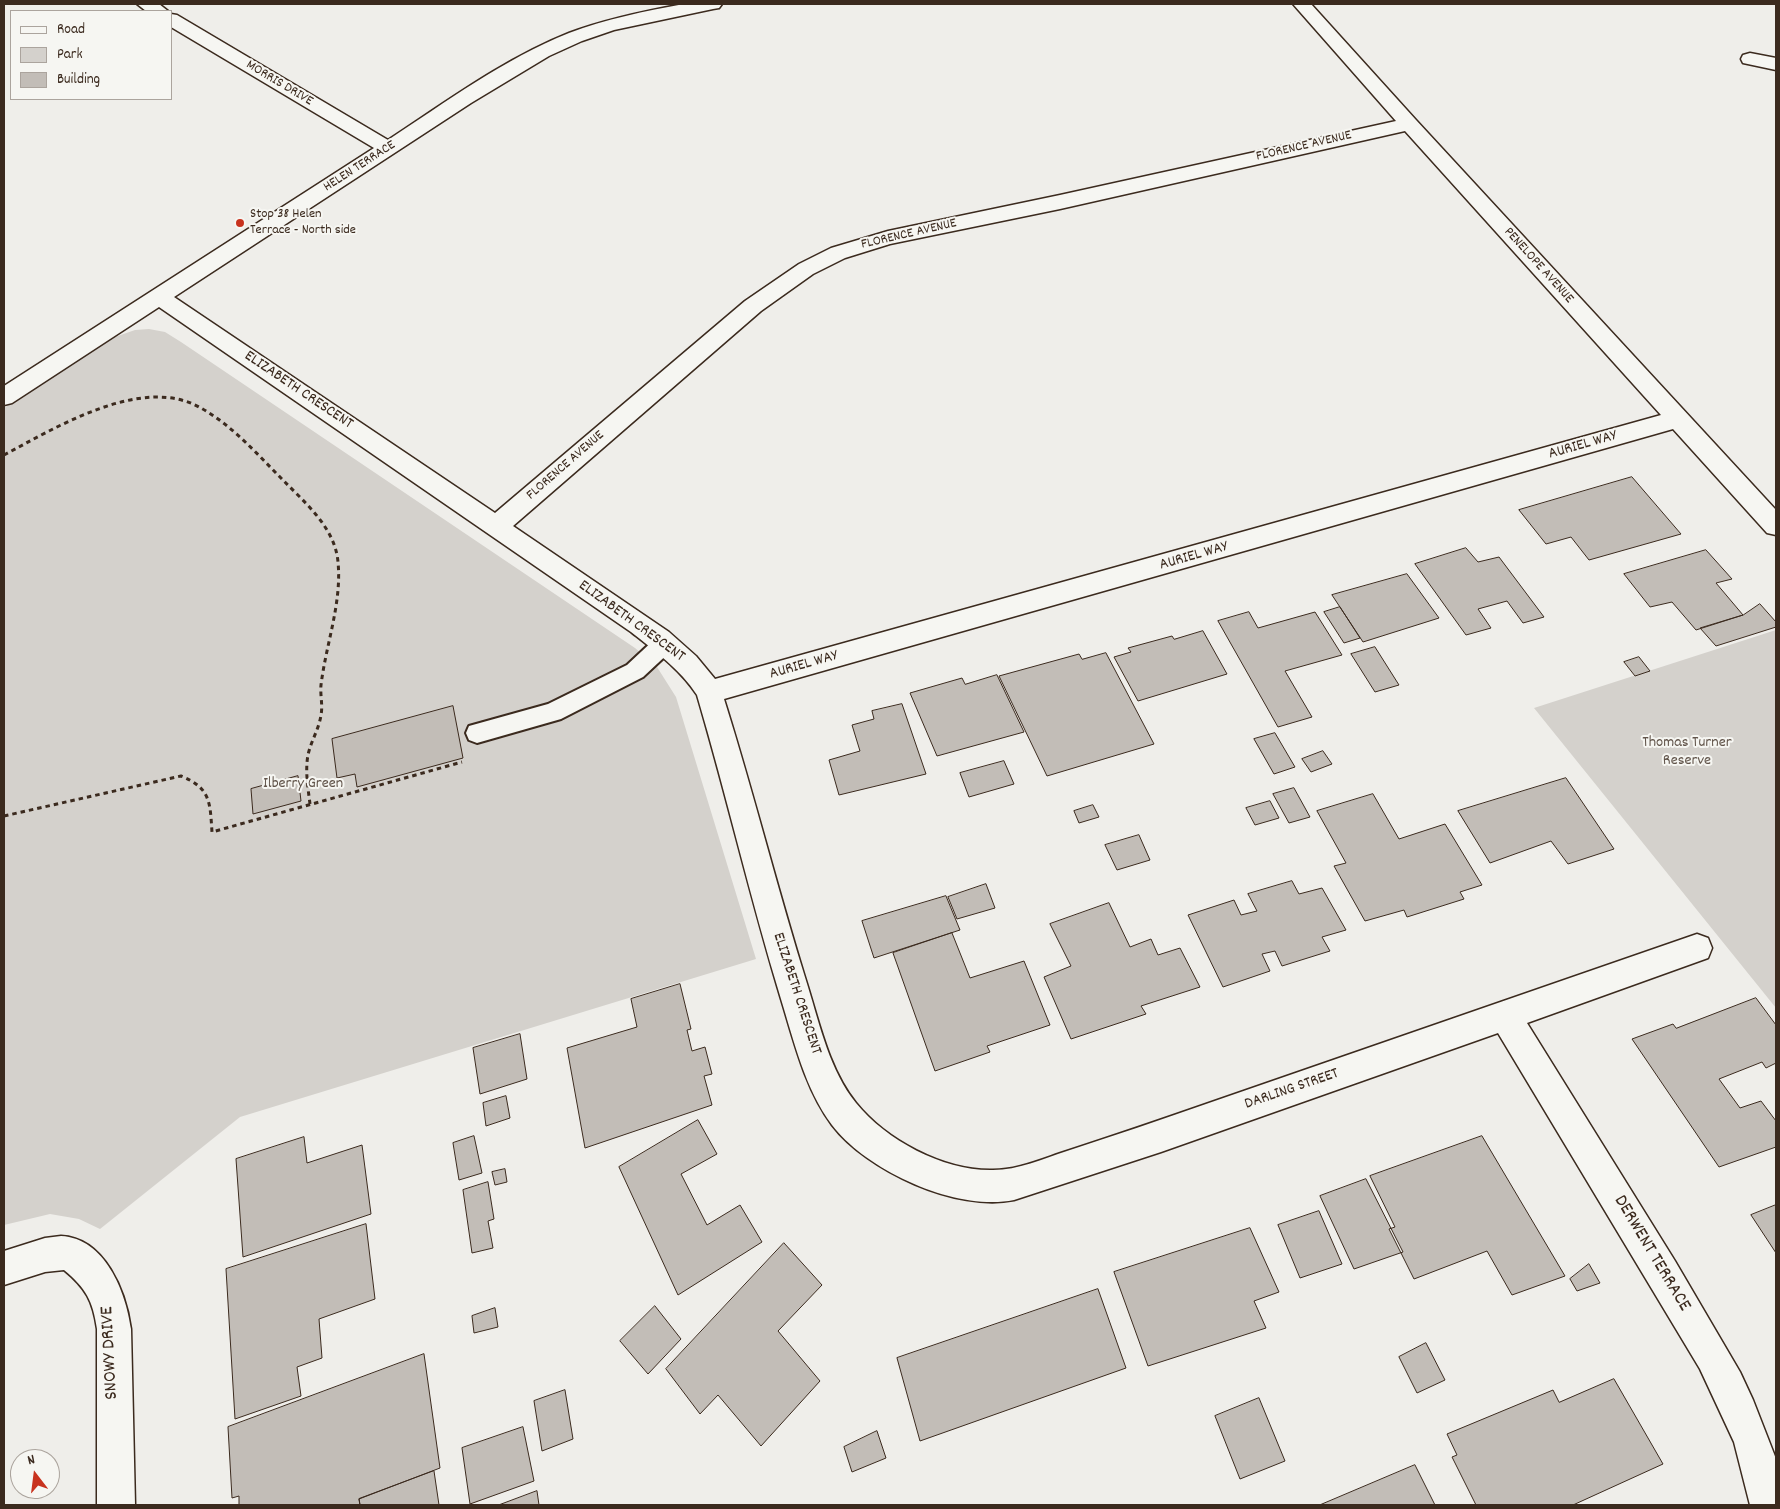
<!DOCTYPE html>
<html>
<head>
<meta charset="utf-8">
<style>
	body { margin:0 }
	#map { position:relative; width:1780px; height:1509px; overflow:hidden; background:#efeeea; font-family:Dekko,sans-serif }
	canvas { display:block }
	.frame { position:absolute; inset:0; border:5px solid #3b2a1e; pointer-events:none }
	.legend { position:absolute; left:10px; top:10px; width:162px; height:90px; box-sizing:border-box; background:#f6f6f2; border:1px solid #aba49d; margin:0; padding:6px 9px; list-style:none; font-size:15px; color:#3b2a1e }
	.legend li { display:flex; align-items:center; gap:10px; height:25px }
	.legend b { width:25px; border:1px solid #aba49d }
	.north { position:absolute; left:10px; top:1449px; width:50px; height:50px; box-sizing:border-box; background:#f6f6f2; border:1px solid #aba49d; border-radius:50%; rotate:345deg; font-size:14px; font-weight:700; line-height:20px; text-align:center; color:#3b2a1e }
	.north::after { content:''; display:block; margin:auto; width:18px; height:22px; background:#c8321e; clip-path:polygon(50% 0,100% 100%,50% 72%,0 100%) }
</style>
</head>
<body>
<div id="map">
<canvas width="1780" height="1509"></canvas>
<div class="frame"></div>
<ul class="legend">
<li><b style="height:6px;background:#f6f6f2"></b>Road</li>
<li><b style="height:14px;background:#d4d1cc"></b>Park</li>
<li><b style="height:14px;background:#c2bdb7"></b>Building</li>
</ul>
<div class="north">N</div>
</div>
<script>
const ctx = document.querySelector('canvas').getContext('2d');
ctx.lineJoin = 'round';
function fillPath(path, color) { ctx.fillStyle = color; ctx.fill(path, 'evenodd'); }
function trace(path, color, width, dash) { ctx.strokeStyle = color; ctx.lineWidth = width; ctx.lineCap = dash ? 'butt' : 'round'; ctx.setLineDash(dash || []); ctx.stroke(path); }
function drawText(font, color, halo, rows, align = 'center') {
  ctx.font = font + ' Dekko,sans-serif'; ctx.lineWidth = 4; ctx.setLineDash([]); ctx.textBaseline = 'middle'; ctx.strokeStyle = halo; ctx.fillStyle = color; for (const [text, x, y, turn = 0] of rows) {
    ctx.save(); ctx.translate(x, y); ctx.rotate((+turn || 0) * Math.PI / 180); ctx.textAlign = isNaN(turn) ? turn : align; if (halo) ctx.strokeText(text, 0, 0); ctx.fillText(text, 0, 0); ctx.restore();
  }
}
fillPath(new Path2D(`
	M 149,329 L 165,332 L 181,342 L 635,648 L 657,667 L 676,697 L 756,959 L 240,1117 L 100,1229 L 79,1219 L 50,1214 L 4,1225 L 4,408 L 115,337 L 135,330 Z
	M 1776,630 L 1776,1008 L 1534,708 Z`), '#d4d1cc');
const building = new Path2D(`
	M 1632,477 L 1681,534 L 1589,560 L 1571,537 L 1546,544 L 1519,510 Z
	M 1466,548 L 1478,562 L 1499,557 L 1544,617 L 1523,623 L 1507,601 L 1478,609 L 1491,628 L 1466,635 L 1415,564 Z
	M 1706,550 L 1732,579 L 1716,583 L 1743,615 L 1696,630 L 1672,602 L 1650,607 L 1624,574 Z
	M 1407,574 L 1439,618 L 1363,642 L 1332,595 Z
	M 1760,604 L 1776,622 L 1776,627 L 1716,646 L 1700,628 L 1743,615 Z
	M 1340,607 L 1360,638 L 1344,643 L 1324,612 Z
	M 1249,612 L 1258,628 L 1315,612 L 1342,655 L 1285,671 L 1312,717 L 1278,727 L 1218,621 Z
	M 1203,631 L 1227,674 L 1138,701 L 1114,657 L 1131,652 L 1128,648 L 1172,636 L 1174,639 Z
	M 1375,647 L 1399,685 L 1375,692 L 1351,654 Z
	M 1106,653 L 1154,744 L 1047,776 L 999,676 L 1079,654 L 1082,659 Z
	M 1639,657 L 1650,671 L 1635,676 L 1624,662 Z
	M 997,675 L 1024,732 L 937,756 L 910,693 L 962,678 L 965,684 Z
	M 902,704 L 926,774 L 839,795 L 829,760 L 860,751 L 852,725 L 874,719 L 872,711 Z
	M 453,706 L 463,758 L 357,787 L 355,774 L 337,778 L 332,739 Z
	M 1275,733 L 1295,767 L 1274,774 L 1254,739 Z
	M 1323,751 L 1332,764 L 1311,772 L 1302,759 Z
	M 1004,761 L 1014,784 L 969,797 L 960,773 Z
	M 298,776 L 301,801 L 253,814 L 251,789 Z
	M 1566,778 L 1614,849 L 1568,864 L 1551,841 L 1490,863 L 1458,811 Z
	M 1294,788 L 1310,817 L 1289,823 L 1273,794 Z
	M 1373,794 L 1399,839 L 1445,824 L 1482,885 L 1460,892 L 1464,899 L 1407,917 L 1404,910 L 1365,921 L 1334,866 L 1346,863 L 1317,811 Z
	M 1270,801 L 1279,818 L 1255,825 L 1246,808 Z
	M 1093,805 L 1099,817 L 1079,823 L 1074,811 Z
	M 1139,835 L 1150,860 L 1117,870 L 1105,845 Z
	M 1292,881 L 1299,894 L 1322,888 L 1346,930 L 1322,937 L 1330,951 L 1282,966 L 1275,951 L 1262,954 L 1270,971 L 1223,987 L 1188,915 L 1234,900 L 1241,915 L 1257,911 L 1248,894 Z
	M 986,884 L 995,908 L 957,919 L 948,897 Z
	M 946,896 L 960,930 L 874,958 L 862,921 Z
	M 1109,903 L 1130,947 L 1151,939 L 1158,955 L 1180,948 L 1200,987 L 1141,1006 L 1146,1014 L 1071,1039 L 1044,977 L 1071,966 L 1050,924 Z
	M 952,933 L 970,978 L 1024,961 L 1050,1025 L 987,1046 L 990,1052 L 935,1071 L 893,953 Z
	M 680,984 L 691,1029 L 687,1030 L 692,1051 L 705,1047 L 712,1074 L 704,1076 L 712,1105 L 585,1148 L 567,1048 L 637,1027 L 631,999 Z
	M 1756,998 L 1776,1025 L 1776,1063 L 1766,1068 L 1762,1062 L 1719,1079 L 1740,1108 L 1761,1101 L 1776,1121 L 1776,1147 L 1719,1167 L 1632,1039 L 1673,1024 L 1676,1028 Z
	M 520,1034 L 527,1079 L 480,1094 L 473,1048 Z
	M 506,1096 L 510,1118 L 486,1126 L 483,1103 Z
	M 698,1120 L 717,1154 L 681,1174 L 707,1225 L 740,1205 L 762,1242 L 678,1295 L 619,1167 Z
	M 474,1136 L 482,1173 L 459,1180 L 453,1143 Z
	M 1482,1136 L 1565,1276 L 1512,1295 L 1487,1251 L 1414,1279 L 1389,1229 L 1395,1227 L 1370,1176 Z
	M 304,1137 L 307,1163 L 362,1145 L 371,1214 L 243,1257 L 236,1159 Z
	M 505,1169 L 507,1182 L 495,1185 L 492,1172 Z
	M 1366,1179 L 1403,1252 L 1354,1269 L 1320,1196 Z
	M 488,1182 L 494,1219 L 488,1221 L 493,1248 L 472,1253 L 463,1190 Z
	M 1776,1205 L 1776,1253 L 1751,1215 Z
	M 1319,1211 L 1342,1264 L 1300,1278 L 1278,1225 Z
	M 366,1224 L 375,1299 L 319,1319 L 322,1358 L 297,1367 L 301,1396 L 235,1419 L 226,1269 Z
	M 1250,1228 L 1279,1292 L 1254,1301 L 1266,1328 L 1148,1366 L 1114,1272 Z
	M 784,1243 L 822,1285 L 778,1331 L 820,1381 L 761,1446 L 718,1395 L 700,1414 L 666,1369 Z
	M 1589,1264 L 1600,1283 L 1577,1291 L 1570,1279 Z
	M 1098,1289 L 1126,1368 L 920,1441 L 897,1358 Z
	M 655,1306 L 681,1339 L 648,1374 L 620,1341 Z
	M 495,1308 L 498,1327 L 474,1333 L 472,1316 Z
	M 1426,1343 L 1445,1380 L 1417,1393 L 1399,1357 Z
	M 424,1354 L 440,1468 L 359,1499 L 360,1505 L 239,1505 L 239,1496 L 232,1498 L 228,1427 Z
	M 1614,1379 L 1663,1464 L 1573,1505 L 1476,1505 L 1452,1457 L 1457,1455 L 1447,1434 L 1553,1390 L 1559,1402 Z
	M 565,1390 L 573,1439 L 542,1451 L 534,1401 Z
	M 1259,1398 L 1285,1461 L 1240,1479 L 1215,1416 Z
	M 523,1427 L 534,1481 L 470,1504 L 462,1448 Z
	M 877,1431 L 886,1458 L 852,1472 L 844,1447 Z
	M 1415,1465 L 1435,1505 L 1320,1505 Z
	M 434,1471 L 439,1505 L 360,1505 L 359,1499 Z
	M 537,1491 L 539,1505 L 499,1505 Z`);
fillPath(building, '#c2bdb7');
trace(building, '#3b2a1e', 1);
const service = new Path2D(`
	M 665,634 L 673,637 L 676,643 L 673,649 L 643,677 L 561,719 L 477,743 L 469,740 L 466,733 L 469,726 L 548,704 L 627,665 L 657,637 Z`);
const minor = new Path2D(`
	M 137,4 L 159,4 L 168,11 L 146,11 Z
	M 684,4 L 722,4 L 719,8 L 713,9 L 614,30 L 582,41 L 549,56 L 471,103 L 174,297 L 495,513 L 745,301 L 799,264 L 831,248 L 888,231 L 1060,195 L 1396,121 L 1293,4 L 1311,4 L 1416,120 L 1776,510 L 1776,535 L 1767,533 L 1673,429 L 724,699 C 754,794 778,892 808,987 C 820,1026 830,1071 856,1103 C 886,1140 942,1170 990,1170 C 1016,1171 1042,1159 1067,1151 C 1113,1136 1160,1120 1206,1104 C 1370,1047 1533,991 1697,934 L 1708,938 L 1712,948 L 1708,958 L 1527,1023 L 1675,1261 L 1740,1372 L 1753,1400 L 1776,1459 L 1776,1505 L 1750,1505 L 1734,1442 L 1700,1369 L 1498,1033 L 1161,1152 L 1014,1200 C 957,1212 867,1171 832,1125 C 805,1089 794,1041 781,999 C 750,898 727,796 697,695 C 680,669 655,651 631,632 L 159,307 L 12,403 L 4,405 L 4,386 L 374,148 L 171,27 L 171,14 L 177,15 L 388,140 C 446,102 504,59 569,33 C 606,19 645,11 684,4 ZM 1405,131 L 1661,415 L 715,679 L 696,656 L 669,632 L 513,526 L 761,311 L 813,274 L 845,258 L 890,244 L 1060,209 Z
	M 1750,53 L 1776,58 L 1776,70 L 1743,63 L 1741,59 L 1743,55 Z
	M 61,1236 C 105,1238 126,1292 131,1329 L 135,1505 L 97,1505 L 97,1329 C 93,1301 86,1288 64,1270 L 45,1272 L 4,1285 L 4,1251 L 45,1238 Z`);
trace(service, '#3b2a1e', 4);
trace(minor, '#3b2a1e', 3);
trace(new Path2D(`
	M 4,455 C 55,428 141,375 199,407 C 231,424 256,453 282,479 C 304,502 335,527 338,562 C 342,603 326,644 321,685 C 320,695 323,705 321,715 C 319,729 311,741 308,755 C 305,771 308,788 310,804
	M 4,816 L 181,776 C 211,788 210,803 212,832 L 462,762`), '#3b2a1e', 3, [4.5, 4]);
fillPath(service, '#f6f6f2');
fillPath(minor, '#f6f6f2');
for (const [x, y, r, color] of [
	[240,223,5,"#c8321e"]
]) { const dot = new Path2D(); dot.arc(x, y, r, 0, 2 * Math.PI); ctx.fillStyle = color; ctx.fill(dot); trace(dot, '#f6f6f2', 2); }
drawText('14px', '#3b2a1e', '#f6f6f2', [
	["MORRIS DRIVE",279,84,31],
	["FLORENCE AVENUE",1304,147,-13],
	["HELEN TERRACE",360,167,-33],
	["FLORENCE AVENUE",909,235,-13],
	["PENELOPE AVENUE",1538,266,48],
	["FLORENCE AVENUE",566,466,-41]
]);
drawText('14px', '#3b2a1e', '#f6f6f2', [
	["Stop 38 Helen",250,215],
	["Terrace - North side",250,231]
], 'left');
drawText('16px', '#3b2a1e', '#f6f6f2', [
	["ELIZABETH CRESCENT",298,391,34],
	["AURIEL WAY",1583,446,-16],
	["AURIEL WAY",1194,557,-16],
	["ELIZABETH CRESCENT",631,622,36],
	["AURIEL WAY",804,666,-16],
	["ELIZABETH CRESCENT",796,994,72],
	["DARLING STREET",1292,1090,-19]
]);
drawText('16px', '#61544a', '#f6f6f2', [
	["Thomas Turner",1687,744],
	["Reserve",1687,762],
	["Ilberry Green",303,785]
]);
drawText('19px', '#3b2a1e', '#f6f6f2', [
	["DERWENT TERRACE",1651,1254,59],
	["SNOWY DRIVE",111,1353,-93]
]);
</script>
</body>
</html>
